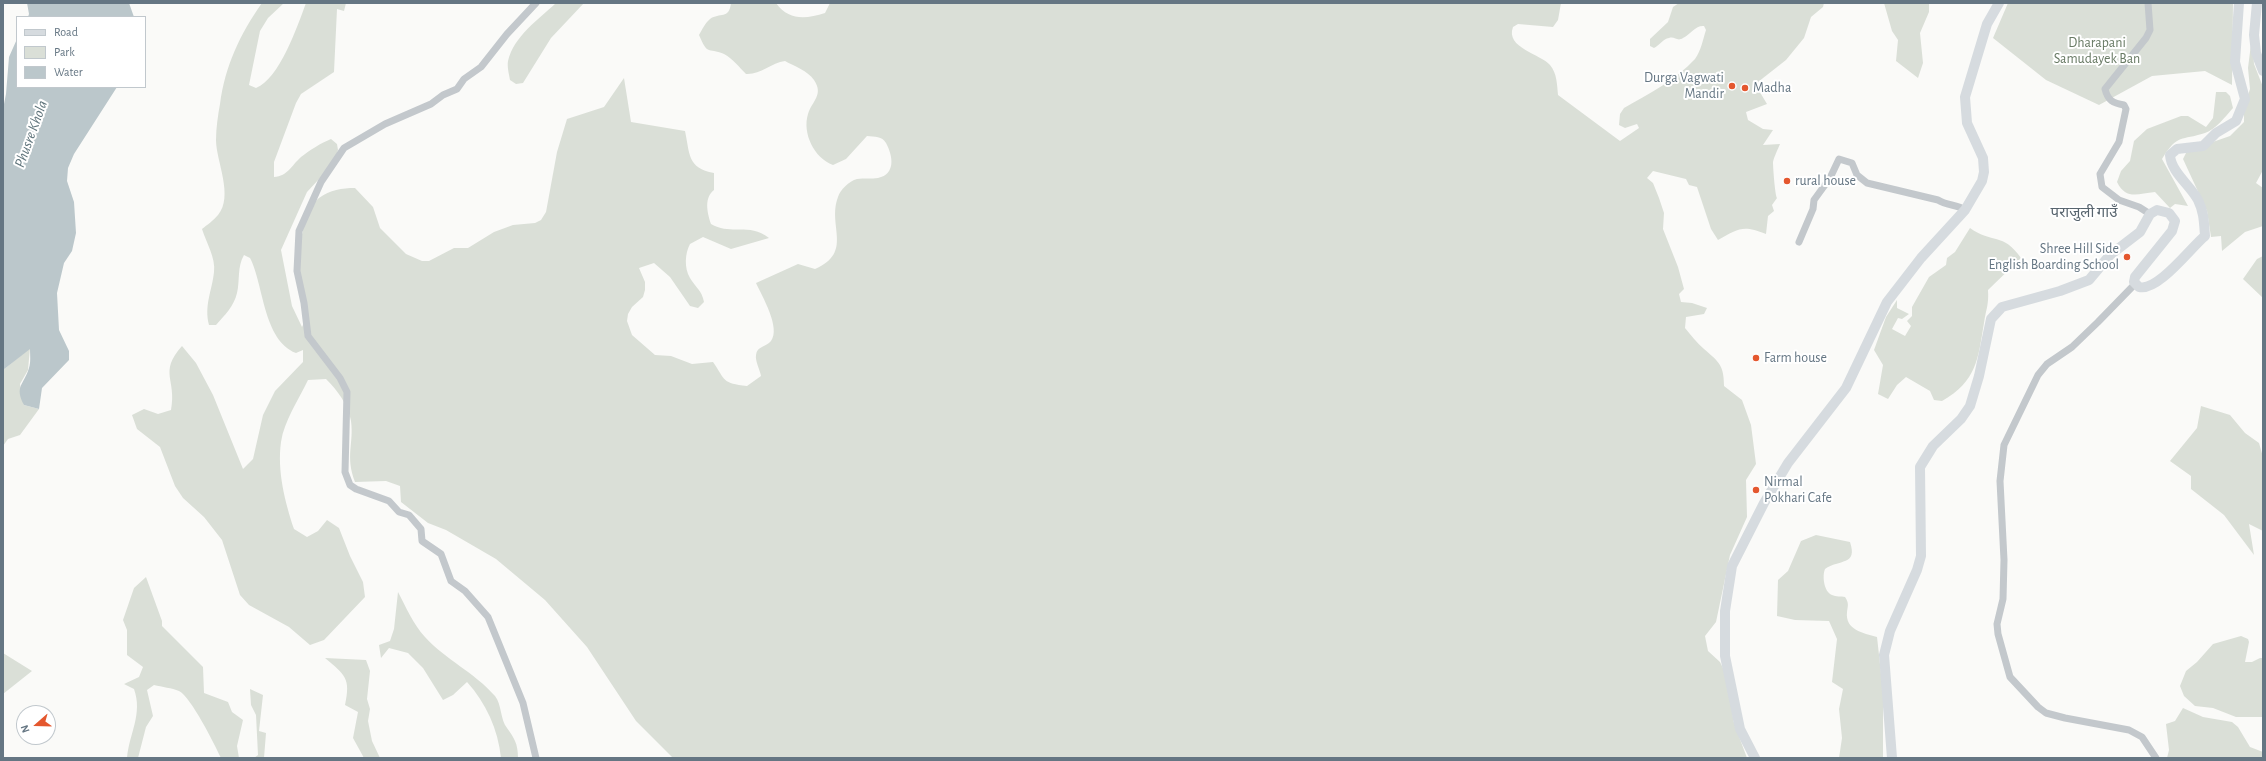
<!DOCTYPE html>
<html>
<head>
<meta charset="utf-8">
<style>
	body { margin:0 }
	#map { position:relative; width:2266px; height:761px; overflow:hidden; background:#fafaf8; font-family:"Alegreya Sans",sans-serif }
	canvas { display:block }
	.frame { position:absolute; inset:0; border:4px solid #657683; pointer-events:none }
	.legend { position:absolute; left:16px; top:16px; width:130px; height:72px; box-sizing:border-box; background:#fff; border:1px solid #c1c8cd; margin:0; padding:5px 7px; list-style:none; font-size:12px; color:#657683 }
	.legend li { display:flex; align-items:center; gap:8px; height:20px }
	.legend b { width:20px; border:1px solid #c1c8cd }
	.north { position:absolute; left:16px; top:705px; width:40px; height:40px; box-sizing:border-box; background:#fff; border:1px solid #c1c8cd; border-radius:50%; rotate:250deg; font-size:11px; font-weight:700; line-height:16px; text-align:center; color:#657683 }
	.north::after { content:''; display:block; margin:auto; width:14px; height:18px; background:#e4572e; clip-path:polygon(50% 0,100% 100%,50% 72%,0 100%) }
</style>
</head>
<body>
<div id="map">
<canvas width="2266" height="761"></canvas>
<div class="frame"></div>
<ul class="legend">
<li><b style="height:5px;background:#d6dbdf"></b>Road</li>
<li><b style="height:11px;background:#dadfd7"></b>Park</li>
<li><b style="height:11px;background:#bbc7cb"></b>Water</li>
</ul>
<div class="north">N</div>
</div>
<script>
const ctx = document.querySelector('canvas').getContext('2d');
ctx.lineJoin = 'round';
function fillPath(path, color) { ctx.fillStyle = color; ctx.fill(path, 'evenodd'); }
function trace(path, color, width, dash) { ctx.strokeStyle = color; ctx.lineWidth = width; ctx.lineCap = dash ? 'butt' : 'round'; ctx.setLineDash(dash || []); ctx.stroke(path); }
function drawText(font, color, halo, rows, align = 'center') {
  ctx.font = font + ' "Alegreya Sans","Noto Sans Devanagari",sans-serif'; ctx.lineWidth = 4; ctx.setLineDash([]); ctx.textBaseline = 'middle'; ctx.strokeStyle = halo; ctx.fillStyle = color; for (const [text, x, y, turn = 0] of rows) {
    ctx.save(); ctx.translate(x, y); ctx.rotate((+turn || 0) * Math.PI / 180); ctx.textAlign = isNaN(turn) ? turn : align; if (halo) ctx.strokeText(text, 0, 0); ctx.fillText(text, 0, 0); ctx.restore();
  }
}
fillPath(new Path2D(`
	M 262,3 L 284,3 L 268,18 L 260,31 L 249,85 L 256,88 C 280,78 297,27 306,3 L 346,3 L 344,11 L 337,9 L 334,72 L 301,94 L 296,103 L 274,162 L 274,177 C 288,176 291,166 301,157 C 310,150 321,143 331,139 L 337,144 L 338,150 L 333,164 L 307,192 L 281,250 L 292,306 L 302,327 C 312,309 303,295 300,277 C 297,256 302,211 319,198 C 330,190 342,188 355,188 L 373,207 L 380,228 L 406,254 L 422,261 L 429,261 L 454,248 L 468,248 L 494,232 L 513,225 L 535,223 L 541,220 L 546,212 L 557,152 L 567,119 L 604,107 L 624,78 L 631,122 L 685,131 C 690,154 687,168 714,173 L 714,190 C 704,198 707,212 711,224 C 732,236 748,222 769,238 L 731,249 L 703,237 L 690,244 C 685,253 684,268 690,278 C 695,287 702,290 704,302 L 698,308 L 690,306 L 670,277 L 654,263 L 639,268 L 645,282 L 645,290 L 643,297 L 632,307 L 628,314 L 627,321 L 632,335 L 655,355 L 671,356 L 692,364 L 713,362 C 726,381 722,383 747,386 L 761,376 C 760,370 755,361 756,355 C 757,346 766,347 771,341 C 781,328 762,296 756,283 L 798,264 L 815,269 C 854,252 827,226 838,197 C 840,190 849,181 857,179 C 864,178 872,179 878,178 C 896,174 893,156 886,143 C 882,136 875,137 867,136 L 846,159 L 833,165 C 814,158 802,133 808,114 C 812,101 824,95 814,80 C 808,71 794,66 785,61 C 771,63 760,75 746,74 C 740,68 732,58 724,54 C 707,47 708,56 699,35 C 702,30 705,23 710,19 C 720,12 729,20 731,3 L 776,3 C 789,21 806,19 825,13 L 830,3 L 1561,3 L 1558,20 L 1553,27 L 1518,24 L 1513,27 C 1505,48 1541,54 1550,65 C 1557,73 1557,85 1558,95 L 1620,141 L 1639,128 L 1637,124 L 1625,128 L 1619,125 L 1620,114 L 1624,108 C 1648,94 1676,80 1695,59 C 1701,51 1703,39 1706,30 L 1704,26 C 1696,25 1691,34 1683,38 C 1677,42 1675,36 1669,38 C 1663,39 1660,45 1654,48 L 1650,46 L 1650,39 L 1668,22 L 1673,7 L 1679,3 L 1824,3 L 1823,7 L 1811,17 L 1804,38 L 1786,60 L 1758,82 L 1761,94 L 1767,104 L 1746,112 L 1748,120 L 1763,129 L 1773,130 L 1763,145 L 1780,144 C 1778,149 1774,157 1773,162 C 1773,167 1775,195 1777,198 L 1772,205 L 1774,211 L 1768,216 L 1766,234 C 1743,225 1739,228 1718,240 L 1711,229 L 1697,187 L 1689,185 L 1686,179 L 1653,171 L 1647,178 L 1653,183 L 1659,198 L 1664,213 L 1663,229 L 1678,267 L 1684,289 L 1679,294 L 1681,302 L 1692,303 L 1707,308 L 1704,314 L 1686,317 L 1685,328 C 1691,335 1697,343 1704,349 C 1719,362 1724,365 1724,386 L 1742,400 L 1751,425 L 1756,464 L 1746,480 L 1747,517 L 1730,555 L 1716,622 L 1705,636 L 1708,651 L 1720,662 L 1725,672 L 1734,723 L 1747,758 L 673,758 L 636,721 L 587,647 L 545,600 L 496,559 L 446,530 L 428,523 L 401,502 L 400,486 L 386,481 L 355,482 C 345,456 354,444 351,421 C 348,404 337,390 326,379 L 308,380 C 299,399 284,421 281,442 C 277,471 285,502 294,529 L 307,537 L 318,531 L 327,520 L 339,528 L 350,556 L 363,582 L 365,597 L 324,640 L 310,645 L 289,627 L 249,605 L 240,595 L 222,540 L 204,517 L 183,498 L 175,486 L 160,447 L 137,429 L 132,415 L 144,409 L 158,414 L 171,410 C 177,379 158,373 182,346 L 196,363 L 213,395 L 243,469 L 253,459 L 263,415 L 275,391 L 303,362 L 303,350 L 296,353 C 263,340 264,285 250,258 L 244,255 C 237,267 240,280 237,293 C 234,306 225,315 216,325 L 209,325 C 204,305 212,291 214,272 C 216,258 206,242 202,229 C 207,225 214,220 218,215 C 234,196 216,161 216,140 C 216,128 218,115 220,104 C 225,66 240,34 262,3 Z
	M 556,3 L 584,3 L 551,38 L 523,83 L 516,84 L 510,80 C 509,74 507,67 508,61 C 514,36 538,20 556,3 Z
	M 1884,3 L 1929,3 L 1929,12 L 1920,33 L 1923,63 L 1918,78 L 1896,61 L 1898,40 L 1892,31 Z
	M 2008,3 L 2233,3 L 2232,85 L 2205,71 L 2152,76 L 2099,105 L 2046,80 L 1993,38 Z
	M 2252,36 L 2254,64 L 2263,87 L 2263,170 L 2256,183 L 2263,188 L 2263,226 L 2245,232 L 2222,251 L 2221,236 L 2211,237 L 2207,211 L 2183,159 L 2187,151 L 2230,136 L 2244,122 L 2244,108 L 2250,89 L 2248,68 Z
	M 2216,92 L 2226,92 L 2230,96 L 2233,108 C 2225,117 2216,129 2205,133 C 2181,141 2178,133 2162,159 L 2188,206 L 2175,204 L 2170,208 L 2155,192 C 2137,194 2126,200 2117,182 L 2121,171 L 2130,161 L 2134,141 L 2147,129 L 2181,116 L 2188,116 L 2206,127 L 2213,118 Z
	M 1970,228 C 1992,244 2003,232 2021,258 L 1988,290 C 1989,305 1986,309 1984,323 C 1978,359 1977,381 1942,401 L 1934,400 L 1930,391 L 1906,377 L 1897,385 L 1888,399 L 1878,394 L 1883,365 L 1874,350 L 1886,317 L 1897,300 L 1897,308 L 1909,314 L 1902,319 L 1898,318 L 1892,329 L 1905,336 L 1911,326 L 1907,321 L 1912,316 L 1912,307 L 1929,277 L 1946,265 L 1947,258 L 1955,252 Z
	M 2263,256 L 2263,298 L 2243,279 L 2257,259 Z
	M 30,348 L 28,370 L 20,384 L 24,405 L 39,409 L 20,435 L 8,439 L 3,446 L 3,370 Z
	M 2201,406 L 2230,415 L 2245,433 L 2259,443 L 2263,457 L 2263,531 L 2249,524 L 2254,555 L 2224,515 L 2191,489 L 2191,476 L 2170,461 L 2197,428 Z
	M 1816,535 L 1850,542 C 1858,566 1839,559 1825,569 C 1822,576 1824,592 1832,595 C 1836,597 1841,596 1845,597 C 1849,603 1848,605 1847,612 C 1845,630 1863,633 1877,637 L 1883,691 L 1883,758 L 1839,758 L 1842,738 L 1839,709 L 1843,689 L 1832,682 L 1837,639 L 1829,621 L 1795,620 L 1777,616 L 1778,580 L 1788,571 L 1801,541 Z
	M 146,577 L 162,621 L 162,626 L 203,667 L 204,693 L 228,702 L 232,712 L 243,720 L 237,746 L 239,758 L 221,758 C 215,745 191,697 179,691 C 172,688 162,687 154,685 L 147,690 L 153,716 L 146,727 L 138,758 L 127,758 C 129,734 143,714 134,689 L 124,684 L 139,677 L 143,667 L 127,655 L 127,630 L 123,620 L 134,588 Z
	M 398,592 C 406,607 413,624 425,637 C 446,660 474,672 495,696 C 502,705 500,719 507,728 C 514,738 518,743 518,758 L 501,758 C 498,729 486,703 467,682 L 453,695 L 443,700 L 423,668 L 408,653 L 389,648 L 381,658 L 379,645 L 390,641 L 394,629 Z
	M 2241,636 L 2248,639 L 2249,642 L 2245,662 L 2252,662 L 2260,658 L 2263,658 L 2263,717 L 2236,717 L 2213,708 L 2195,706 L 2184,696 L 2180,686 L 2186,671 L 2197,662 L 2213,644 Z
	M 3,653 L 32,671 L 3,694 Z
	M 325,658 L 366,660 L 370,671 L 367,699 L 370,709 L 368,721 L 372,741 L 380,758 L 364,758 L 353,738 L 358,712 L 345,705 C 351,678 345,675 325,658 Z
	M 250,689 L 263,695 L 259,731 L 266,733 L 264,758 L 254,758 L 258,755 L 256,715 L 251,705 Z
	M 2183,708 L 2203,717 L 2232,722 L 2238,727 L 2250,747 L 2263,752 L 2263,758 L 2167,758 L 2169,750 L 2166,724 L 2175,721 Z`), '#dadfd7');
fillPath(new Path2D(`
	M 27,3 L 129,3 L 134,17 L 28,17 L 29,14 Z
	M 17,39 L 17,87 L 117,87 L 74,154 L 68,168 L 67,181 L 74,202 L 76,233 L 72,251 L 64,263 L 57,293 L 59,330 L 69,351 L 69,360 L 42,388 L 39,409 L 24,405 C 14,386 24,385 29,368 C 31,362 30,355 30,349 L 3,370 L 3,109 L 6,94 L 9,57 Z`), '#bbc7cb');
trace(new Path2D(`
	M 2148,3 L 2150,30 L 2146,38 L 2105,89 C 2108,101 2113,103 2124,105 L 2126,109 L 2119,142 L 2100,174 L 2102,187 L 2119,200 L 2139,207 L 2150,214
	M 1799,242 L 1813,209 L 1814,200 L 1830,178 L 1839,159 L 1852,163 L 1857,175 L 1867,183 L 1938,200 C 1947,206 1957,204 1965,210
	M 2135,284 L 2098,322 L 2072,347 L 2047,364 L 2038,375 L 2004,445 L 2000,481 L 2004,560 L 2003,599 L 1997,624 L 1998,634 L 2010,677 L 2038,707 L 2046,713 L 2065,718 L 2129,730 L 2142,737 L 2156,758
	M 536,758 L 523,703 L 488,617 L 465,591 L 451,581 L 441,554 L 422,541 L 421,529 L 409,515 L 399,512 L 389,501 L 356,489 L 350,485 L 345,472 L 347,392 L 340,378 L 308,336 L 304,303 L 297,271 L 299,231 L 321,182 L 344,148 L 385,124 L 431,104 L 443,95 L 457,89 L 464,79 L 481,67 L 507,34 L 536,3`), '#c3c8cc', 7);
trace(new Path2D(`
	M 2257,3 L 2254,35 L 2256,53 L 2263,71
	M 1755,758 L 1740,729 L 1725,656 L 1725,611 L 1732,566 L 1764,503 L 1788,463 L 1846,388 L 1887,302 L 1921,258 L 1965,210 L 1982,181 L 1984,172 L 1983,158 L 1967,123 L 1965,97 L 1987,24 L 1999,3
	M 1892,758 L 1884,655 L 1890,631 L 1917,570 L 1921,556 L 1920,467 L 1933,446 L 1961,419 L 1970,406 L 1979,376 L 1991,319 L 2002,307 L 2060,291 L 2089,280 L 2110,255 L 2140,232 L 2150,214 L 2157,210 L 2169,213 L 2175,221 L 2172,231 L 2135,277 L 2134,282 L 2139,287 C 2158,292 2192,246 2205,236 C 2204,223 2204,212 2198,200 C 2190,185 2171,172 2170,155 L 2177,149 L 2203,146 L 2216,133 L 2236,121 L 2245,99 L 2235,62 L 2239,3`), '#d6dbdf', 10);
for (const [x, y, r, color] of [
	[1732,86,4,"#e4572e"],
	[1745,88,4,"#e4572e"],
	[1787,181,4,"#e4572e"],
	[2127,257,4,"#e4572e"],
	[1756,358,4,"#e4572e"],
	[1756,490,4,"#e4572e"]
]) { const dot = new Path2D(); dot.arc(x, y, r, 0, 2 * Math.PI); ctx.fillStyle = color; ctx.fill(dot); trace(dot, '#fff', 1.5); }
drawText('14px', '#687a64', '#fff', [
	["Dharapani",2097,43],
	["Samudayek Ban",2097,59]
]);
drawText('14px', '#657683', '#fff', [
	["Durga Vagwati",1724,78,"right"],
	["Mandir",1724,94,"right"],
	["Madha",1753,88],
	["rural house",1795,181],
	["Shree Hill Side",2119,249,"right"],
	["English Boarding School",2119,265,"right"],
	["Farm house",1764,358],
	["Nirmal",1764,482],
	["Pokhari Cafe",1764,498]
], 'left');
drawText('italic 15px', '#60757c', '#fff', [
	["Phusre Khola",31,134,-70]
]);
drawText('15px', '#57646e', '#fff', [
	["पराजुली गाउँ",2084,212]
]);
</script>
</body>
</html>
